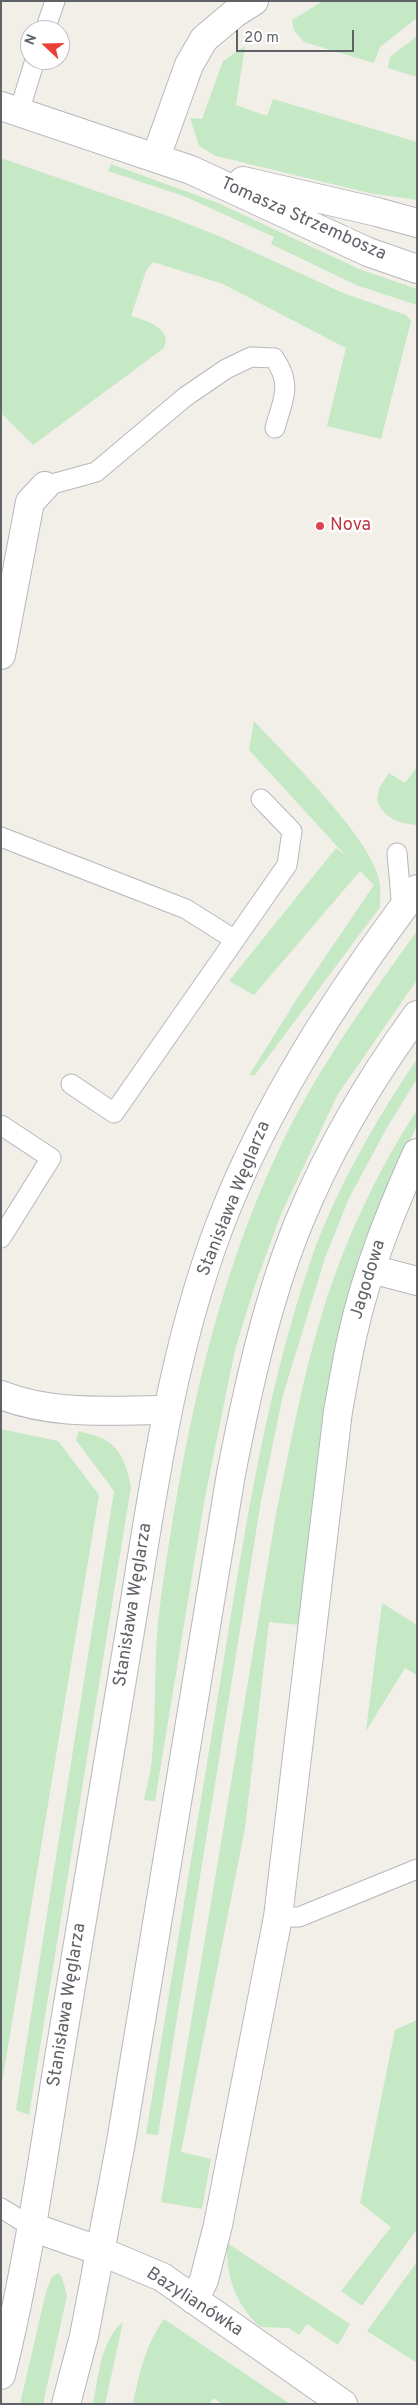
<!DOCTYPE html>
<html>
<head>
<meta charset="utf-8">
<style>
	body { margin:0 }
	#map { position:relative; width:418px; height:2405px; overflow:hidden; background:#f1efe8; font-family:Overpass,sans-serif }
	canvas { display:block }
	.frame { position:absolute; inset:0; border:2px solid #5f6368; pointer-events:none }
	.north { position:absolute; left:20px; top:20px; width:50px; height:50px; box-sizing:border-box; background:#fff; border:1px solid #bfc1c3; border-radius:50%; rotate:291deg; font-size:14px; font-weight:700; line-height:20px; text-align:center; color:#5f6368 }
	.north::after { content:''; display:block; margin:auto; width:18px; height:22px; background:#ea4335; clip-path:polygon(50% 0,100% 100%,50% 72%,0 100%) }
	.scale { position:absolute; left:236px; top:30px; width:118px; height:22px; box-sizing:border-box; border:2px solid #5f6368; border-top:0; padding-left:6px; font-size:15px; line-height:18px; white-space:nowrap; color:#5f6368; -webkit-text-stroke:4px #fff; paint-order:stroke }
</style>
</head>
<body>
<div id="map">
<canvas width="418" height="2405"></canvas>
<div class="frame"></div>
<div class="north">N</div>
<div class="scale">20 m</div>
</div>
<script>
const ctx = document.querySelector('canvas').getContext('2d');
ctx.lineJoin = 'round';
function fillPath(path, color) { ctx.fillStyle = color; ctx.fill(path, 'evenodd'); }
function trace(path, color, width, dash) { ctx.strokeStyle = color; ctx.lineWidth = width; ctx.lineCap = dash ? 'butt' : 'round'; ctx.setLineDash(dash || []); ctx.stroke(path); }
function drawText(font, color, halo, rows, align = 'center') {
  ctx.font = font + ' Overpass,sans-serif'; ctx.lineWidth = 5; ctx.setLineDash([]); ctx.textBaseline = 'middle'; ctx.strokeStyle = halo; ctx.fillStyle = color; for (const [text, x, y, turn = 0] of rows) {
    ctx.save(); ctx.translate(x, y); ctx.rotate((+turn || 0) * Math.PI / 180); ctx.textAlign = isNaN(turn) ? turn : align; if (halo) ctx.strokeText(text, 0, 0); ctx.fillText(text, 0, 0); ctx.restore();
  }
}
fillPath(new Path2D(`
	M 323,1 L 417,1 L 417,18 L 380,47 L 374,63 L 304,42 L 294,30 L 292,20 Z
	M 417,36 L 417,77 L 388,68 L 390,57 Z
	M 245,46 L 236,105 L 267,116 L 273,99 L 417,142 L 417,200 L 369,193 L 216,156 L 199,146 L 190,118 L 202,119 L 223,61 Z
	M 1,158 L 168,216 L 221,237 L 343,293 L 406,315 L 411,321 L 381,439 L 327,426 L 346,348 L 223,284 L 153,262 L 146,271 L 131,316 C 146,321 159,323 166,338 L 164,348 L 33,445 L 1,413 Z
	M 111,164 L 218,203 L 359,269 L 417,289 L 417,305 L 356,285 L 271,244 L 274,237 L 186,197 L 108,171 Z
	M 254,721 C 286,756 370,836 379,880 C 381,888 380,898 380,907 L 254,1076 L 250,1074 L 298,997 L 374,885 L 360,871 L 254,995 L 229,981 L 336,848 L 346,856 L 249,750 Z
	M 417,767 L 417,825 C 397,823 386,819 377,801 L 379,788 L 389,773 L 405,783 Z
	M 417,931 L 417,980 L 338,1094 L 281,1214 L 253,1291 L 235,1350 L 205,1497 L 155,1801 L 144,1800 C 147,1786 151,1772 152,1758 C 157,1708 153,1655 160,1605 C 182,1446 212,1289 282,1143 C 318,1068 368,999 417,931 Z
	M 417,1059 L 417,1079 L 389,1124 L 349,1198 L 325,1258 L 283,1395 L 261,1501 L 158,2135 L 146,2134 C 170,1988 194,1842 218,1696 C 242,1549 263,1399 312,1257 C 335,1191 377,1118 417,1059 Z
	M 417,1110 L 417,1125 L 376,1217 L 355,1276 L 333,1362 L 300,1625 L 269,1622 L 245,1828 L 181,2152 L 211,2159 L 202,2209 L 161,2202 L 276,1514 C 290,1447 302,1379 322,1314 C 342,1246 378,1169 417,1110 Z
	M 1,1429 L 58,1441 L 99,1495 L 1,2089 Z
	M 79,1431 C 87,1434 98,1435 105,1440 C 122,1449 128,1470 131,1487 L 29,2115 L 16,2110 L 114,1491 L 76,1440 Z
	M 382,1603 L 417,1625 L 417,1675 L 405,1668 L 366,1731 Z
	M 417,2020 L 417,2229 L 362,2306 L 341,2291 L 391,2227 L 360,2203 L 395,2030 Z
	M 227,2243 L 350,2324 L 338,2345 L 307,2324 L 299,2335 L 289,2328 L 260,2327 C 235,2303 226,2277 227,2243 Z
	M 417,2262 L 417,2363 L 367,2331 Z
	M 58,2273 L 62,2277 L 67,2296 L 43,2404 L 20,2404 L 46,2292 L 52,2277 Z
	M 164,2319 L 290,2404 L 222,2404 L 214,2398 L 209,2404 L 133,2404 C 139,2373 146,2344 164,2319 Z
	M 123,2322 L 105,2404 L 93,2404 C 99,2376 100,2341 123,2322 Z`), '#c5e8c5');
const service = new Path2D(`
	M 45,30 L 55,1
	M 19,112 L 35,60
	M 45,486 L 96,472 L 185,397 L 226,369 L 251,357 L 274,358 C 293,385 283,399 275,428
	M 1,837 L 186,909 L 235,940
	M 397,853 L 402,910
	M 71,1084 L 114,1113 L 287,865 L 292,831 L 261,799
	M 1,1125 L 51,1158 L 1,1238
	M 278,1917 L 299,1917 L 417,1869
	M 1,2208 L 32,2227`);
const minor = new Path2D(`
	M 156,157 L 189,65 L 204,39 L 235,13 L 254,1
	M 1,655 L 30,502 L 45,486
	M 371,1269 L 417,1281
	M 1,1395 C 54,1416 112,1410 167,1410
	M 32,2227 L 100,2251 L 162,2277 L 343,2404
	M 194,2300 L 204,2280 L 218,2225 L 278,1917 L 338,1411 C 343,1385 347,1358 353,1333 C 367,1270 391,1211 417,1153`);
const tertiary = new Path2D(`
	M 1,106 L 191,170 L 368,252 L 417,269
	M 243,181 L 377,212 L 417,223
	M 1,2375 C 27,2270 42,2164 59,2058 C 83,1914 107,1769 131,1625 C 153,1491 171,1355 219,1227 C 266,1104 338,994 417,889
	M 66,2404 L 84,2336 L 121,2142 L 231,1474 C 248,1388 266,1303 299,1222 C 329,1149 371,1078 417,1015`);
trace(service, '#b5b8bc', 21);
trace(minor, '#b5b8bc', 30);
trace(tertiary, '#b5b8bc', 30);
trace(service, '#fff', 19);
trace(minor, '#fff', 28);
trace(tertiary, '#fff', 28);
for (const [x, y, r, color] of [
	[320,526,5,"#e0444e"]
]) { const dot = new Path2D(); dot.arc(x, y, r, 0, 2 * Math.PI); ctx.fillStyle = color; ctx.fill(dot); trace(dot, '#fff', 2); }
drawText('18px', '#5f6368', '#fff', [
	["Tomasza Strzembosza",303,220,24],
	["Stanisława Węglarza",235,1199,-68],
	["Jagodowa",369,1280,-73],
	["Stanisława Węglarza",134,1605,-81],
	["Stanisława Węglarza",68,2005,-81],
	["Bazylianówka",194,2303,33]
]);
drawText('18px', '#be3a42', '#fff', [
	["Nova",330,526]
], 'left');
</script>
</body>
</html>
